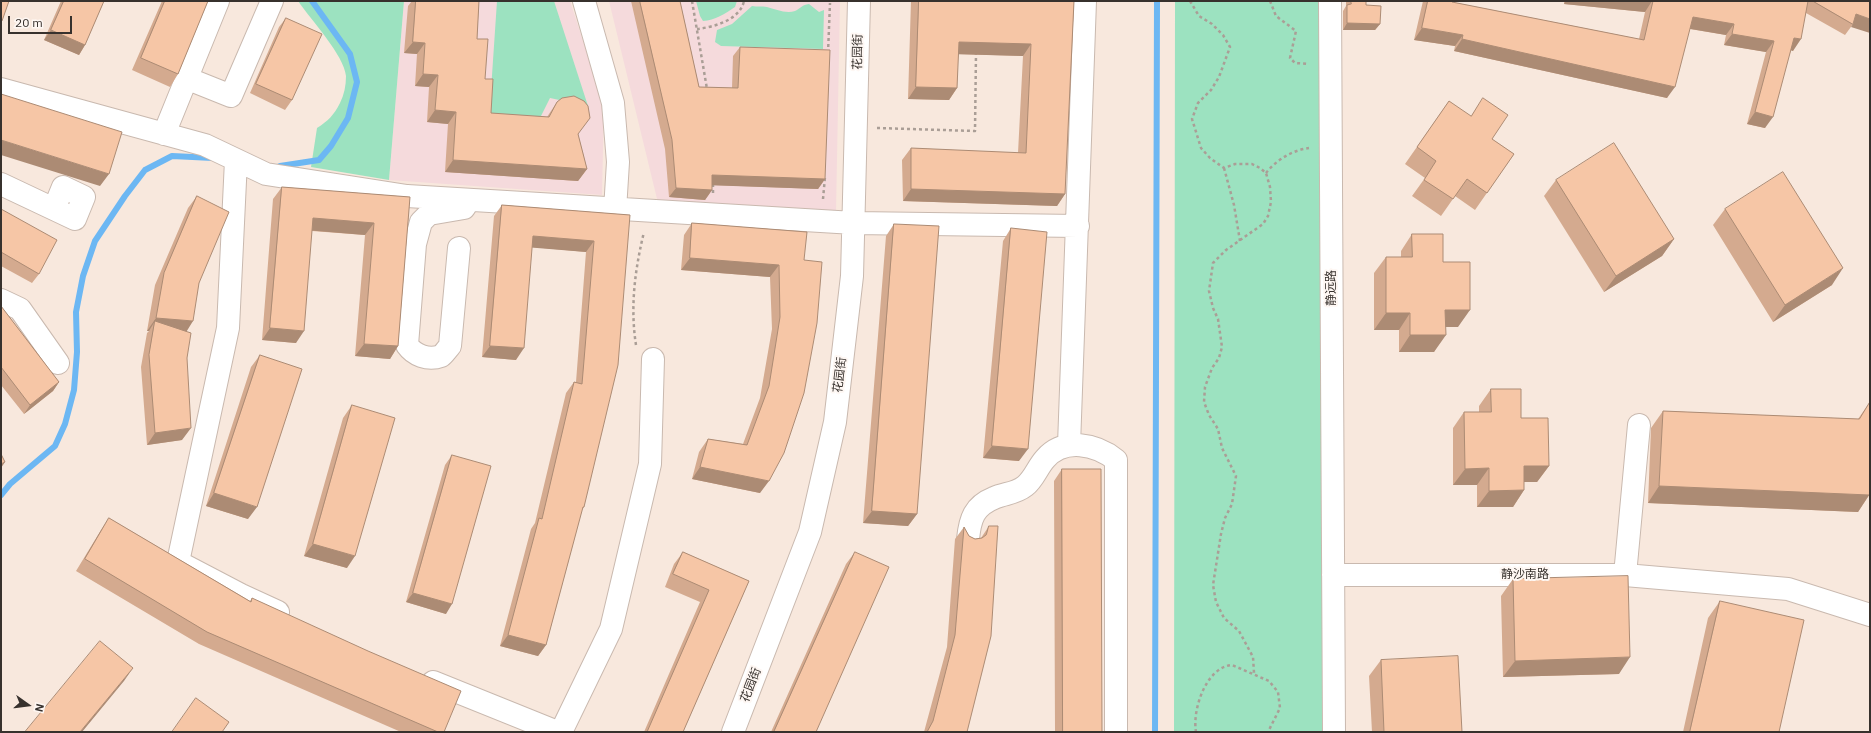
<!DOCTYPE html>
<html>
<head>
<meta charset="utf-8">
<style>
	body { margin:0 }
	#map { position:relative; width:1871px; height:733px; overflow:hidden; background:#f8e8dd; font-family:"IBM Plex Sans",sans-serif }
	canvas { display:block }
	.frame { position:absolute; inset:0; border:2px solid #37312d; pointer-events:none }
	.north { position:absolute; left:8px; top:685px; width:40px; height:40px; -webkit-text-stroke:3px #fef7f3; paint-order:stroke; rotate:104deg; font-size:11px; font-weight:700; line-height:16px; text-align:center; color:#37312d }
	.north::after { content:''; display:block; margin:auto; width:14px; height:18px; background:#37312d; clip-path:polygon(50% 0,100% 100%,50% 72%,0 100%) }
	.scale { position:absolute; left:8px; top:16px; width:64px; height:18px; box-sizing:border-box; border:2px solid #37312d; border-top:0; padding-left:5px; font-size:12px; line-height:14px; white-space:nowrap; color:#37312d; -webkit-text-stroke:3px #fef7f3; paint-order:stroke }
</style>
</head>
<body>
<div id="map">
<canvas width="1871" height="733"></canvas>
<div class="frame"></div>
<div class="north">N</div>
<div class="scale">20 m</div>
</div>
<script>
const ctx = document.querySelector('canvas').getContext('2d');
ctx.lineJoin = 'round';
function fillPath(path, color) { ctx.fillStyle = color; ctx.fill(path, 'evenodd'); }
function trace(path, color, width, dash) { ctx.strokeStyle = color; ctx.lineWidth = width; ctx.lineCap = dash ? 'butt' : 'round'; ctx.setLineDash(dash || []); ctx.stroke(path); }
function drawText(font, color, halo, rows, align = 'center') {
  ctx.font = font + ' "IBM Plex Sans","Noto Sans SC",sans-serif'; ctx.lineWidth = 4; ctx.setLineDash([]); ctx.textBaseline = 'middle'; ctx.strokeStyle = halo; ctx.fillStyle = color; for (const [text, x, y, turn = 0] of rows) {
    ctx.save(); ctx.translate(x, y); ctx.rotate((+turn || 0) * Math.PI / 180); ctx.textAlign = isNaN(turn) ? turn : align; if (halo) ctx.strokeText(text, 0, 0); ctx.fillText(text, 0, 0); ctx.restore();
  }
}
fillPath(new Path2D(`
	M 404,1 L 570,1 L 604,105 L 602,195 L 389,180 Z
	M 609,1 L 840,1 L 836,212 L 658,203 Z`), '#f5dadc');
fillPath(new Path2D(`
	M 298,1 L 404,1 L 389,180 L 311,167 L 317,128 C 328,121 334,115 340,103 C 344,95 346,86 346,76 C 344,55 311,20 298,1 Z
	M 497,1 L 554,1 L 588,106 L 550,98 L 537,124 L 489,120 Z
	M 696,1 L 737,1 L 735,7 C 725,14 715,20 703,21 L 700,16 Z
	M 1175,1 L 1319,1 L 1323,732 L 1174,732 Z
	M 809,4 L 819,12 L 824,10 L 823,49 L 721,46 L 715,42 L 717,30 L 732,24 L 752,6 C 757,7 762,6 767,7 C 775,9 786,14 795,11 C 801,8 802,5 809,4 Z`), '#9ce2c0');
trace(new Path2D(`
	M 280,166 L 319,160 L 331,146 L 348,118 L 357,82 L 350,54 L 312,1
	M 1,495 L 10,484 L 55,446 L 65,424 L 74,390 L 77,352 L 76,312 L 83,276 L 95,241 L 125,196 L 145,170 L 172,156 L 213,158
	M 1155,732 L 1157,1`), '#6cb7f3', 6);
const minor = new Path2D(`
	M 584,1 L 613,103 L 618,162 L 615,210
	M 1330,1 L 1334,732
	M 186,78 L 231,96 L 272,1
	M 1,89 L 205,145 L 266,174 L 407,196 L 854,223 L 1078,226
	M 164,134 L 218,1
	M 236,160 L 228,328 L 178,562 L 241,595 L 278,612
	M 1,184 L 75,219 L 84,197 L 63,187 L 54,209
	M 459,248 L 450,346 C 447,349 444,354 441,356 C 428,361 414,355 407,345 L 415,244 L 421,222 L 429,214 L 464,208 L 466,205
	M 1,300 L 20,309 L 58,363
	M 1069,445 L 1085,1
	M 968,539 C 970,519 974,506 994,498 C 1005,493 1015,494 1025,486 C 1034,479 1037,468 1045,459 C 1064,437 1096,444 1116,460 L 1116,732
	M 1333,575 L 1625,575 L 1788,589 L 1870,615
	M 1625,575 L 1639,425
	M 433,682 L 557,732
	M 561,732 L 611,629 L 650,464 L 653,359
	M 733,732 L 810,532 L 835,422 L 852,276 L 859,1`);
trace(minor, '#c9b9af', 24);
trace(new Path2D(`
	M 692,1 L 707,89
	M 1190,1 L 1199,16 L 1212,24 L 1223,35 L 1230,47 L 1219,77 L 1211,90 L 1198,103 L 1192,119 L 1201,148 L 1210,158 L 1224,168 L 1235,164 L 1252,164 L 1260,168 L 1266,173 L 1270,187 L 1271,202 L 1268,216 L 1263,224 L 1226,250 L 1213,263 L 1209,291 L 1213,308 L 1218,319 L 1222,347 L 1219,358 L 1212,368 L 1205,387 L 1204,402 L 1209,415 L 1218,429 L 1222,448 L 1236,476 L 1232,504 L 1225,518 L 1221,534 L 1213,585 L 1216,602 L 1224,618 L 1239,631 L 1253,657 L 1254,673
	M 1270,1 L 1276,16 L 1296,31 L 1290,58 L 1295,63 L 1309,64
	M 697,29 C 714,27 740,20 744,1
	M 828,53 L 830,3
	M 877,128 L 975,131 L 976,53
	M 1224,168 L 1234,205 L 1240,241
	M 1266,173 C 1276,160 1293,150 1309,148
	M 713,193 L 713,182
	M 823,199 L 825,177
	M 636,345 C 630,307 635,269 644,232
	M 1196,732 C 1192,710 1206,667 1232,665 L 1269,681 L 1278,692 L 1280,708 L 1268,732`), '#aa9e96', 2.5, [3, 3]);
trace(minor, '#fff', 22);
fillPath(new Path2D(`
	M 61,1 L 104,1 L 85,45 L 79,55 L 44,40 Z
	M 162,1 L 208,1 L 178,74 L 170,87 L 132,70 Z
	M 412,1 L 479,1 L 477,39 L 485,79 L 491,113 L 547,117 L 557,102 L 578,134 L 587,169 L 578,181 L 445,172 L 448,124 L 427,122 L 429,87 L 415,86 L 417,54 L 404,53 L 408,6 Z
	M 631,1 L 680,1 L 699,87 L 732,88 L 733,56 L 740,47 L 825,179 L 818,189 L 712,185 L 712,190 L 705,200 L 669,197 L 665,149 Z
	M 911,1 L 1074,1 L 1065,194 L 1057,206 L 903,201 L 902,160 L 911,148 L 1018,153 L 1023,56 L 958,54 L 957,88 L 949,100 L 908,99 Z
	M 1346,1 L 1366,1 L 1366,5 L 1380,24 L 1375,30 L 1343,30 L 1343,11 L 1346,6 Z
	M 1423,1 L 1452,1 L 1452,2 L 1639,39 L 1645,12 L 1564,4 L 1564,1 L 1870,1 L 1845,35 L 1806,13 L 1793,51 L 1791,50 L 1765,128 L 1747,124 L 1766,52 L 1724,45 L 1726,35 L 1690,29 L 1667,98 L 1454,51 L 1455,46 L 1414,40 Z
	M 286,18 L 292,100 L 285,110 L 250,93 L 279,27 Z
	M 1449,101 L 1492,139 L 1514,154 L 1475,210 L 1455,196 L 1441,216 L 1412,196 L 1425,178 L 1405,164 Z
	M 1556,180 L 1674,239 L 1662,256 L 1604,292 L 1544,196 Z
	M 282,187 L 410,197 L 398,346 L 390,359 L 355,356 L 365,235 L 312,231 L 296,343 L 262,340 L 273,199 Z
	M 197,196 L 199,283 L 186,331 L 187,358 L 182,440 L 147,445 L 141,367 L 147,333 L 149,331 L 147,331 L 155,285 L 188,208 Z
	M 502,205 L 630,215 L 584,507 L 582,510 L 546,645 L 538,656 L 500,646 L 531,529 L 535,523 L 566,393 L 574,382 L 576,382 L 586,252 L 532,247 L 516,360 L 482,357 L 494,216 Z
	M 1,209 L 39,274 L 32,283 L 1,266 Z
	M 1725,209 L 1832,285 L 1773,322 L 1713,225 Z
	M 692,223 L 807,232 L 760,493 L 692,479 L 699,452 L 708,439 L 743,444 L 760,398 L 772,329 L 770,277 L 681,270 L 684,235 Z
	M 894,224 L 917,514 L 908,526 L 863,523 L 886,236 Z
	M 1011,228 L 1019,461 L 983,458 L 1003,241 Z
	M 1412,234 L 1443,262 L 1458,327 L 1445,327 L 1434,352 L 1399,352 L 1399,330 L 1374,330 L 1374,273 L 1386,257 L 1401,257 L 1401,251 Z
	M 1,306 L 59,382 L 53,391 L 24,414 L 1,385 Z
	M 260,355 L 248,519 L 206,506 L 251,367 Z
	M 1491,389 L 1521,418 L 1549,466 L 1537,482 L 1524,482 L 1524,490 L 1513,507 L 1477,507 L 1477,485 L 1453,485 L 1453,428 L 1464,412 L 1479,412 L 1479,406 Z
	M 1870,402 L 1870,494 L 1858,512 L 1648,503 L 1651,428 L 1663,411 L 1858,419 Z
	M 352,405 L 347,568 L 304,556 L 343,418 Z
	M 452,455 L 446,614 L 406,602 L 445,465 Z
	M 1062,469 L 1102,732 L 1055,732 L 1054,481 Z
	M 109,518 L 250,601 L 252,598 L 444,732 L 401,732 L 199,644 L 76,571 L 101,530 Z
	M 989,526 L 967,732 L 924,732 L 947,647 L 955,539 L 964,527 L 969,536 L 975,539 L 981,538 Z
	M 683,552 L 749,581 L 683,732 L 644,732 L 700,602 L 665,587 L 674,564 Z
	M 855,552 L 816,732 L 771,732 L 846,564 Z
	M 1513,579 L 1619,674 L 1503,677 L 1501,596 Z
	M 1720,601 L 1779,732 L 1683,732 L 1708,618 Z
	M 1381,660 L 1462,732 L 1372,732 L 1369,676 Z`), '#d4aa8f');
fillPath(new Path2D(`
	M 1566,1 L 1652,1 L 1645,12 L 1564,4 Z
	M 1856,14 L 1870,19 L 1870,33 L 1851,27 L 1853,24 Z
	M 1693,17 L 1734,24 L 1726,35 L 1685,28 Z
	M 1347,23 L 1380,24 L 1375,30 L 1343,30 Z
	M 1422,28 L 1463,35 L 1455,46 L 1414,40 Z
	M 51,30 L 85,45 L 79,55 L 44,40 Z
	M 1732,34 L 1774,41 L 1766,52 L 1724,45 Z
	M 1794,38 L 1801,39 L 1793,51 L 1787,49 Z
	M 1462,39 L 1675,87 L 1667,98 L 1454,51 Z
	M 413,42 L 425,43 L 417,54 L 404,53 Z
	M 959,42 L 1031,44 L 1023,56 L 950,54 Z
	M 423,74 L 438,75 L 429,87 L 415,86 Z
	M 916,87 L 957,88 L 949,100 L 908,99 Z
	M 435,110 L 456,112 L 448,124 L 427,122 Z
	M 1755,112 L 1773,117 L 1765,128 L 1747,124 Z
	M 1,140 L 109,174 L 100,186 L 1,155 Z
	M 453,160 L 587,169 L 578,181 L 445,172 Z
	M 712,175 L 825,179 L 818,189 L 705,185 Z
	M 676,188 L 712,190 L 705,200 L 669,197 Z
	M 911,189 L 1065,194 L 1057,206 L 903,201 Z
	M 313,218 L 374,223 L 365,235 L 305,230 Z
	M 533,236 L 594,241 L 586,252 L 525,247 Z
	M 1674,239 L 1662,256 L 1604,292 L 1616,276 Z
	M 690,258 L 779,265 L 770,277 L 681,270 Z
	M 1843,268 L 1832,285 L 1773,322 L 1785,305 Z
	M 1445,310 L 1470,310 L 1458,327 L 1434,327 Z
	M 1386,313 L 1410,313 L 1399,330 L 1374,330 Z
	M 156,318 L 193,321 L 185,334 L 155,321 L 149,331 L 147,331 Z
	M 270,328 L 304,331 L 296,343 L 262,340 Z
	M 1410,335 L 1446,335 L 1434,352 L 1399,352 Z
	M 364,344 L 398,346 L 390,359 L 355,356 Z
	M 490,346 L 524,348 L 516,360 L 482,357 Z
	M 59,382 L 53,391 L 24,414 L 30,405 Z
	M 191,428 L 182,440 L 147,445 L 155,433 Z
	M 992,446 L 1028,449 L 1019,461 L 983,458 Z
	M 5,462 L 1,468 L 1,464 Z
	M 1524,466 L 1549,466 L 1537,482 L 1513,482 Z
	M 700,467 L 769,481 L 760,493 L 692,479 Z
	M 1489,468 L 1477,485 L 1453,485 L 1465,469 Z
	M 1659,486 L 1869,495 L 1858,512 L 1648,503 Z
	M 1524,490 L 1513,507 L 1477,507 L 1489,491 Z
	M 214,493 L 257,507 L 248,519 L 206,506 Z
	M 872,511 L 917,514 L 908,526 L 863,523 Z
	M 313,544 L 355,556 L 347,568 L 304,556 Z
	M 413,593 L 452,604 L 446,614 L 406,602 Z
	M 508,635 L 546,645 L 538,656 L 500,646 Z
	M 1630,657 L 1619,674 L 1503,677 L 1515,661 Z
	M 133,668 L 124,681 L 82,732 L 80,732 Z`), '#ac8b74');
const building = new Path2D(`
	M 1,1 L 9,1 L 2,21 L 1,20 Z
	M 64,1 L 104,1 L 85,45 L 51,30 Z
	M 165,1 L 208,1 L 178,74 L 141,58 Z
	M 416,1 L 479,1 L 477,39 L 488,39 L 485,79 L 493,79 L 491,113 L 549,117 L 557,102 L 562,98 L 574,96 L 584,101 L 588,106 L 590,118 L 578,134 L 587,169 L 453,160 L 456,112 L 435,110 L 438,75 L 423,74 L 425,43 L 413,42 Z
	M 640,1 L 680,1 L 699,87 L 738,88 L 740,47 L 830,50 L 825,179 L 712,175 L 712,190 L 676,188 L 672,140 Z
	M 919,1 L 1074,1 L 1065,194 L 911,189 L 911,148 L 1026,153 L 1031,44 L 959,42 L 957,88 L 916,87 Z
	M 1351,1 L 1366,1 L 1366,5 L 1381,6 L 1380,24 L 1347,23 L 1347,5 L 1351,4 Z
	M 1428,1 L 1452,1 L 1452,2 L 1644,40 L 1653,1 L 1808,1 L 1801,39 L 1794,38 L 1773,117 L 1755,112 L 1774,41 L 1732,34 L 1734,24 L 1693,17 L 1675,87 L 1462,39 L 1463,35 L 1422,28 Z
	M 1813,1 L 1870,1 L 1870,19 L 1856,14 L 1853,24 Z
	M 286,18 L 322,34 L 292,100 L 256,84 Z
	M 1,94 L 122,132 L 109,174 L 1,140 Z
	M 1483,98 L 1508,115 L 1492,139 L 1514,154 L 1487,193 L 1467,179 L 1453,199 L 1424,180 L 1436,161 L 1417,147 L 1449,101 L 1471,116 Z
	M 1614,143 L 1674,239 L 1616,276 L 1556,180 Z
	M 1783,172 L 1843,268 L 1785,305 L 1725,209 Z
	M 282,187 L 410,197 L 398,346 L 364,344 L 374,223 L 313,218 L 304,331 L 270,328 Z
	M 197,196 L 229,212 L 199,283 L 193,321 L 156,318 L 164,273 Z
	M 502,205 L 630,215 L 618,365 L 584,507 L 583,507 L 546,645 L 508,635 L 539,518 L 542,519 L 574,382 L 582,384 L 594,241 L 533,236 L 524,348 L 490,346 Z
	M 1,209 L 57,240 L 39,274 L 1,252 Z
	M 692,223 L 807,232 L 804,260 L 822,262 L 817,323 L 804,393 L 784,453 L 769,481 L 700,467 L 708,439 L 747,445 L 769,386 L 780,317 L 779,265 L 690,258 Z
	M 894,224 L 939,226 L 917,514 L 872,511 Z
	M 1011,228 L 1047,232 L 1028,449 L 992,446 Z
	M 1412,234 L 1443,234 L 1443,262 L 1470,262 L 1470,310 L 1445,310 L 1446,335 L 1410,335 L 1410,313 L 1386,313 L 1386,257 L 1412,257 Z
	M 1,306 L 59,382 L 30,405 L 1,367 Z
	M 155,321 L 191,333 L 187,358 L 191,428 L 155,433 L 149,355 Z
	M 260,355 L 302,369 L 257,507 L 214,493 Z
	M 1491,389 L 1521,389 L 1521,418 L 1548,418 L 1549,466 L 1524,466 L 1524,490 L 1489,491 L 1489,468 L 1465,469 L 1464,412 L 1491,412 Z
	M 1870,402 L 1870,494 L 1869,495 L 1659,486 L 1663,411 L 1859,419 Z
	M 352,405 L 395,418 L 355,556 L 313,544 Z
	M 1,454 L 5,462 L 1,464 Z
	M 452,455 L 491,466 L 452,604 L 413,593 Z
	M 1062,469 L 1101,469 L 1102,732 L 1063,732 Z
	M 109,518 L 251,602 L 252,598 L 368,651 L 461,691 L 444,732 L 438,732 L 207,632 L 85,559 Z
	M 989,526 L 998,526 L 991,636 L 967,732 L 927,732 L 933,721 L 955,635 L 964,527 L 969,536 L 975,539 L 982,538 L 986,535 Z
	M 683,552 L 749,581 L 683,732 L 647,732 L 709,590 L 673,574 Z
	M 855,552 L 889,567 L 816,732 L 774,732 Z
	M 1628,576 L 1630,657 L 1515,661 L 1513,579 Z
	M 1720,601 L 1804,620 L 1779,732 L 1690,732 Z
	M 100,641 L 133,668 L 80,732 L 25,732 Z
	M 1458,656 L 1462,732 L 1384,732 L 1381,660 Z
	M 196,698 L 229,722 L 222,732 L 172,732 Z`);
fillPath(building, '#f6c6a6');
trace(building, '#ac8b74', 1);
drawText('12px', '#37312d', '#fef7f3', [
	["花园街",858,52,-89],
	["静远路",1332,288,-90],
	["花园街",840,375,-83],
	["静沙南路",1525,575],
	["花园街",751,685,-69]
]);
</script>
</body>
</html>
